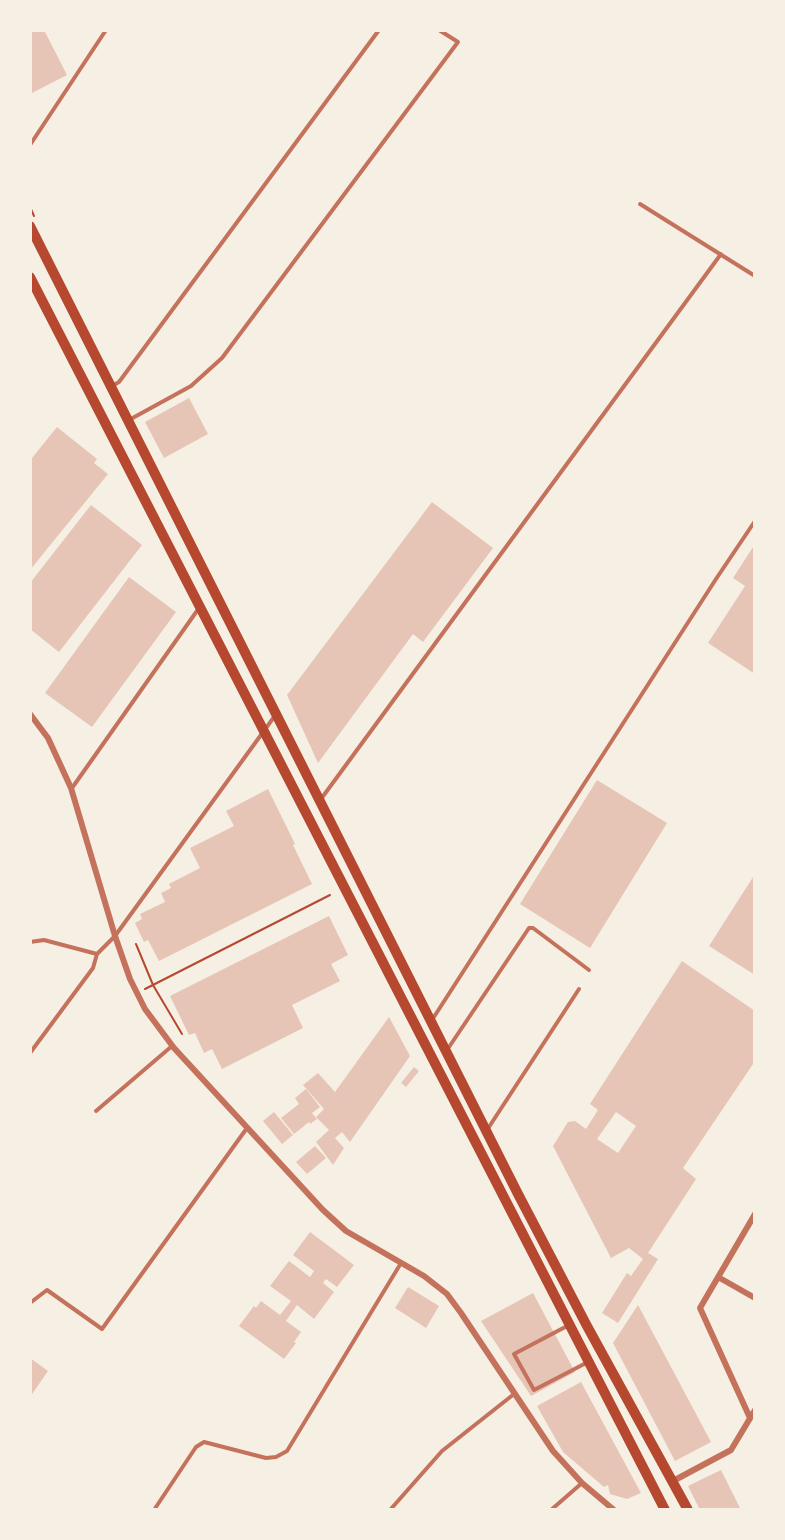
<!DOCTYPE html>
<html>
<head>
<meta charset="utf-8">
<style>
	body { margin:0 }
	#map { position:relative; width:785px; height:1540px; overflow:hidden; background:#f6efe4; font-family:Jost,sans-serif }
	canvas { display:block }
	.frame { position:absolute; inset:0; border:32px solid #f6efe4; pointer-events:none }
</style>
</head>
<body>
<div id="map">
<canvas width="785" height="1540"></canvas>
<div class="frame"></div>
</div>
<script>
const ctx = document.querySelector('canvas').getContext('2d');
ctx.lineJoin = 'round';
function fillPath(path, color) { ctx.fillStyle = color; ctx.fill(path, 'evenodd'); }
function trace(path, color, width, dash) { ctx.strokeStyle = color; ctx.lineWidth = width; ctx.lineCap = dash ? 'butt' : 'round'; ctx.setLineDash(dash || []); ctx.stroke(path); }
fillPath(new Path2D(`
	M 30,30 L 44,30 L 67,75 L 30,94 Z
	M 189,398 L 208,434 L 164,458 L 145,422 Z
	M 57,427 L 97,459 L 94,463 L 108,474 L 30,570 L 30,457 L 32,458 Z
	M 432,502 L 493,548 L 423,642 L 413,634 L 318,763 L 287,695 Z
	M 91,505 L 142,545 L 59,652 L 30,629 L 30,583 Z
	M 755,544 L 755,674 L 708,643 L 745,586 L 733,578 Z
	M 129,577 L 176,612 L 92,727 L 45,693 Z
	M 597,780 L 667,823 L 590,948 L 520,904 Z
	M 268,789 L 295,844 L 293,845 L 312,884 L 159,961 L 148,940 L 144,942 L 135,923 L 142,919 L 140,914 L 165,902 L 161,893 L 171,888 L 169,884 L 200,868 L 190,848 L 234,826 L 226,811 Z
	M 755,874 L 755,975 L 709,946 Z
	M 329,916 L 348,955 L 331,964 L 340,981 L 292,1005 L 303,1028 L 222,1069 L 212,1049 L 204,1053 L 195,1033 L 189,1035 L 170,996 Z
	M 682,961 L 755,1011 L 755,1061 L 683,1168 L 696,1179 L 648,1253 L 658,1259 L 618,1323 L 602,1313 L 627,1273 L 631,1276 L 643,1259 L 629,1248 L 611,1258 L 553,1146 L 568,1122 L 575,1121 L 586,1129 L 598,1110 L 590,1104 ZM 616,1112 L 636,1126 L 618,1153 L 597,1139 Z
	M 389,1017 L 410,1056 L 350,1142 L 342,1132 L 335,1138 L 344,1148 L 333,1165 L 316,1142 L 329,1130 L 316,1117 L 324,1109 L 303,1085 L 318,1073 L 335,1092 Z
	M 414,1067 L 419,1071 L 406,1087 L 401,1083 Z
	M 306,1089 L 320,1107 L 312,1113 L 317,1119 L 310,1124 L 309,1122 L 294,1134 L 281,1118 L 299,1104 L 295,1098 Z
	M 274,1112 L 293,1135 L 282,1144 L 263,1121 Z
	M 315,1146 L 326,1158 L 307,1174 L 296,1162 Z
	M 310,1232 L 354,1265 L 337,1287 L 326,1279 L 323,1283 L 334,1292 L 314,1319 L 297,1305 L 286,1321 L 301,1332 L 294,1342 L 296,1343 L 284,1359 L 239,1326 L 254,1306 L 256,1308 L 261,1301 L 280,1315 L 291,1301 L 270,1286 L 289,1261 L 310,1277 L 314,1271 L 293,1255 Z
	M 408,1287 L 439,1306 L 426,1328 L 395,1308 Z
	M 533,1293 L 575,1372 L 531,1396 L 481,1321 Z
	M 638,1305 L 711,1442 L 675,1461 L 613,1343 Z
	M 30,1358 L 48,1371 L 30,1397 Z
	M 581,1382 L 641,1493 L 627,1499 L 610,1494 L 608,1485 L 604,1487 L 563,1452 L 537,1406 Z
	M 721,1470 L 741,1510 L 700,1510 L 688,1486 Z`), '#e6c5b7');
trace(new Path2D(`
	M 30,207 L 34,216
	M 136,944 L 153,985 L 182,1034
	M 145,989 L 330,895`), '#b5482f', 2);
trace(new Path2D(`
	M 30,145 L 106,30
	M 640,204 L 755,276
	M 112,386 L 119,382 L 379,30
	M 129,420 L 191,386 L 222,358 L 458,42 L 439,30
	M 72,788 L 199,608
	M 321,799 L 721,254
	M 30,942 L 44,940 L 97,954 L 115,936 L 274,717
	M 432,1020 L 716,579 L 755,521
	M 447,1050 L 529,928 L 533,928 L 589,970
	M 30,1053 L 93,968 L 97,954
	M 96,1111 L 172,1046
	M 487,1130 L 579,989
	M 30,1303 L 47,1290 L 102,1329 L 247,1128
	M 569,1325 L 514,1354 L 534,1390 L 588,1362
	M 154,1510 L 196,1447 L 204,1442 L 266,1458 L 276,1457 L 287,1451 L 401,1263
	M 390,1510 L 442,1451 L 514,1394
	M 551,1510 L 582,1483`), '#c5725c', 4);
trace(new Path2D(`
	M 30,714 L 48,738 L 71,788 L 115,936 L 130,979 L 145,1009 L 174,1048 L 323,1210 L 346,1231 L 424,1276 L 447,1294 L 461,1313 L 553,1451 L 582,1483 L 614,1510
	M 718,1277 L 755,1298
	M 750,1418 L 700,1308 L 755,1214
	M 673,1481 L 731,1450 L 755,1410`), '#c5725c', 6);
trace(new Path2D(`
	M 30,226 L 518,1194 L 587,1326 L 688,1510
	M 30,277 L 665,1510`), '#b5482f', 10);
</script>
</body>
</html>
